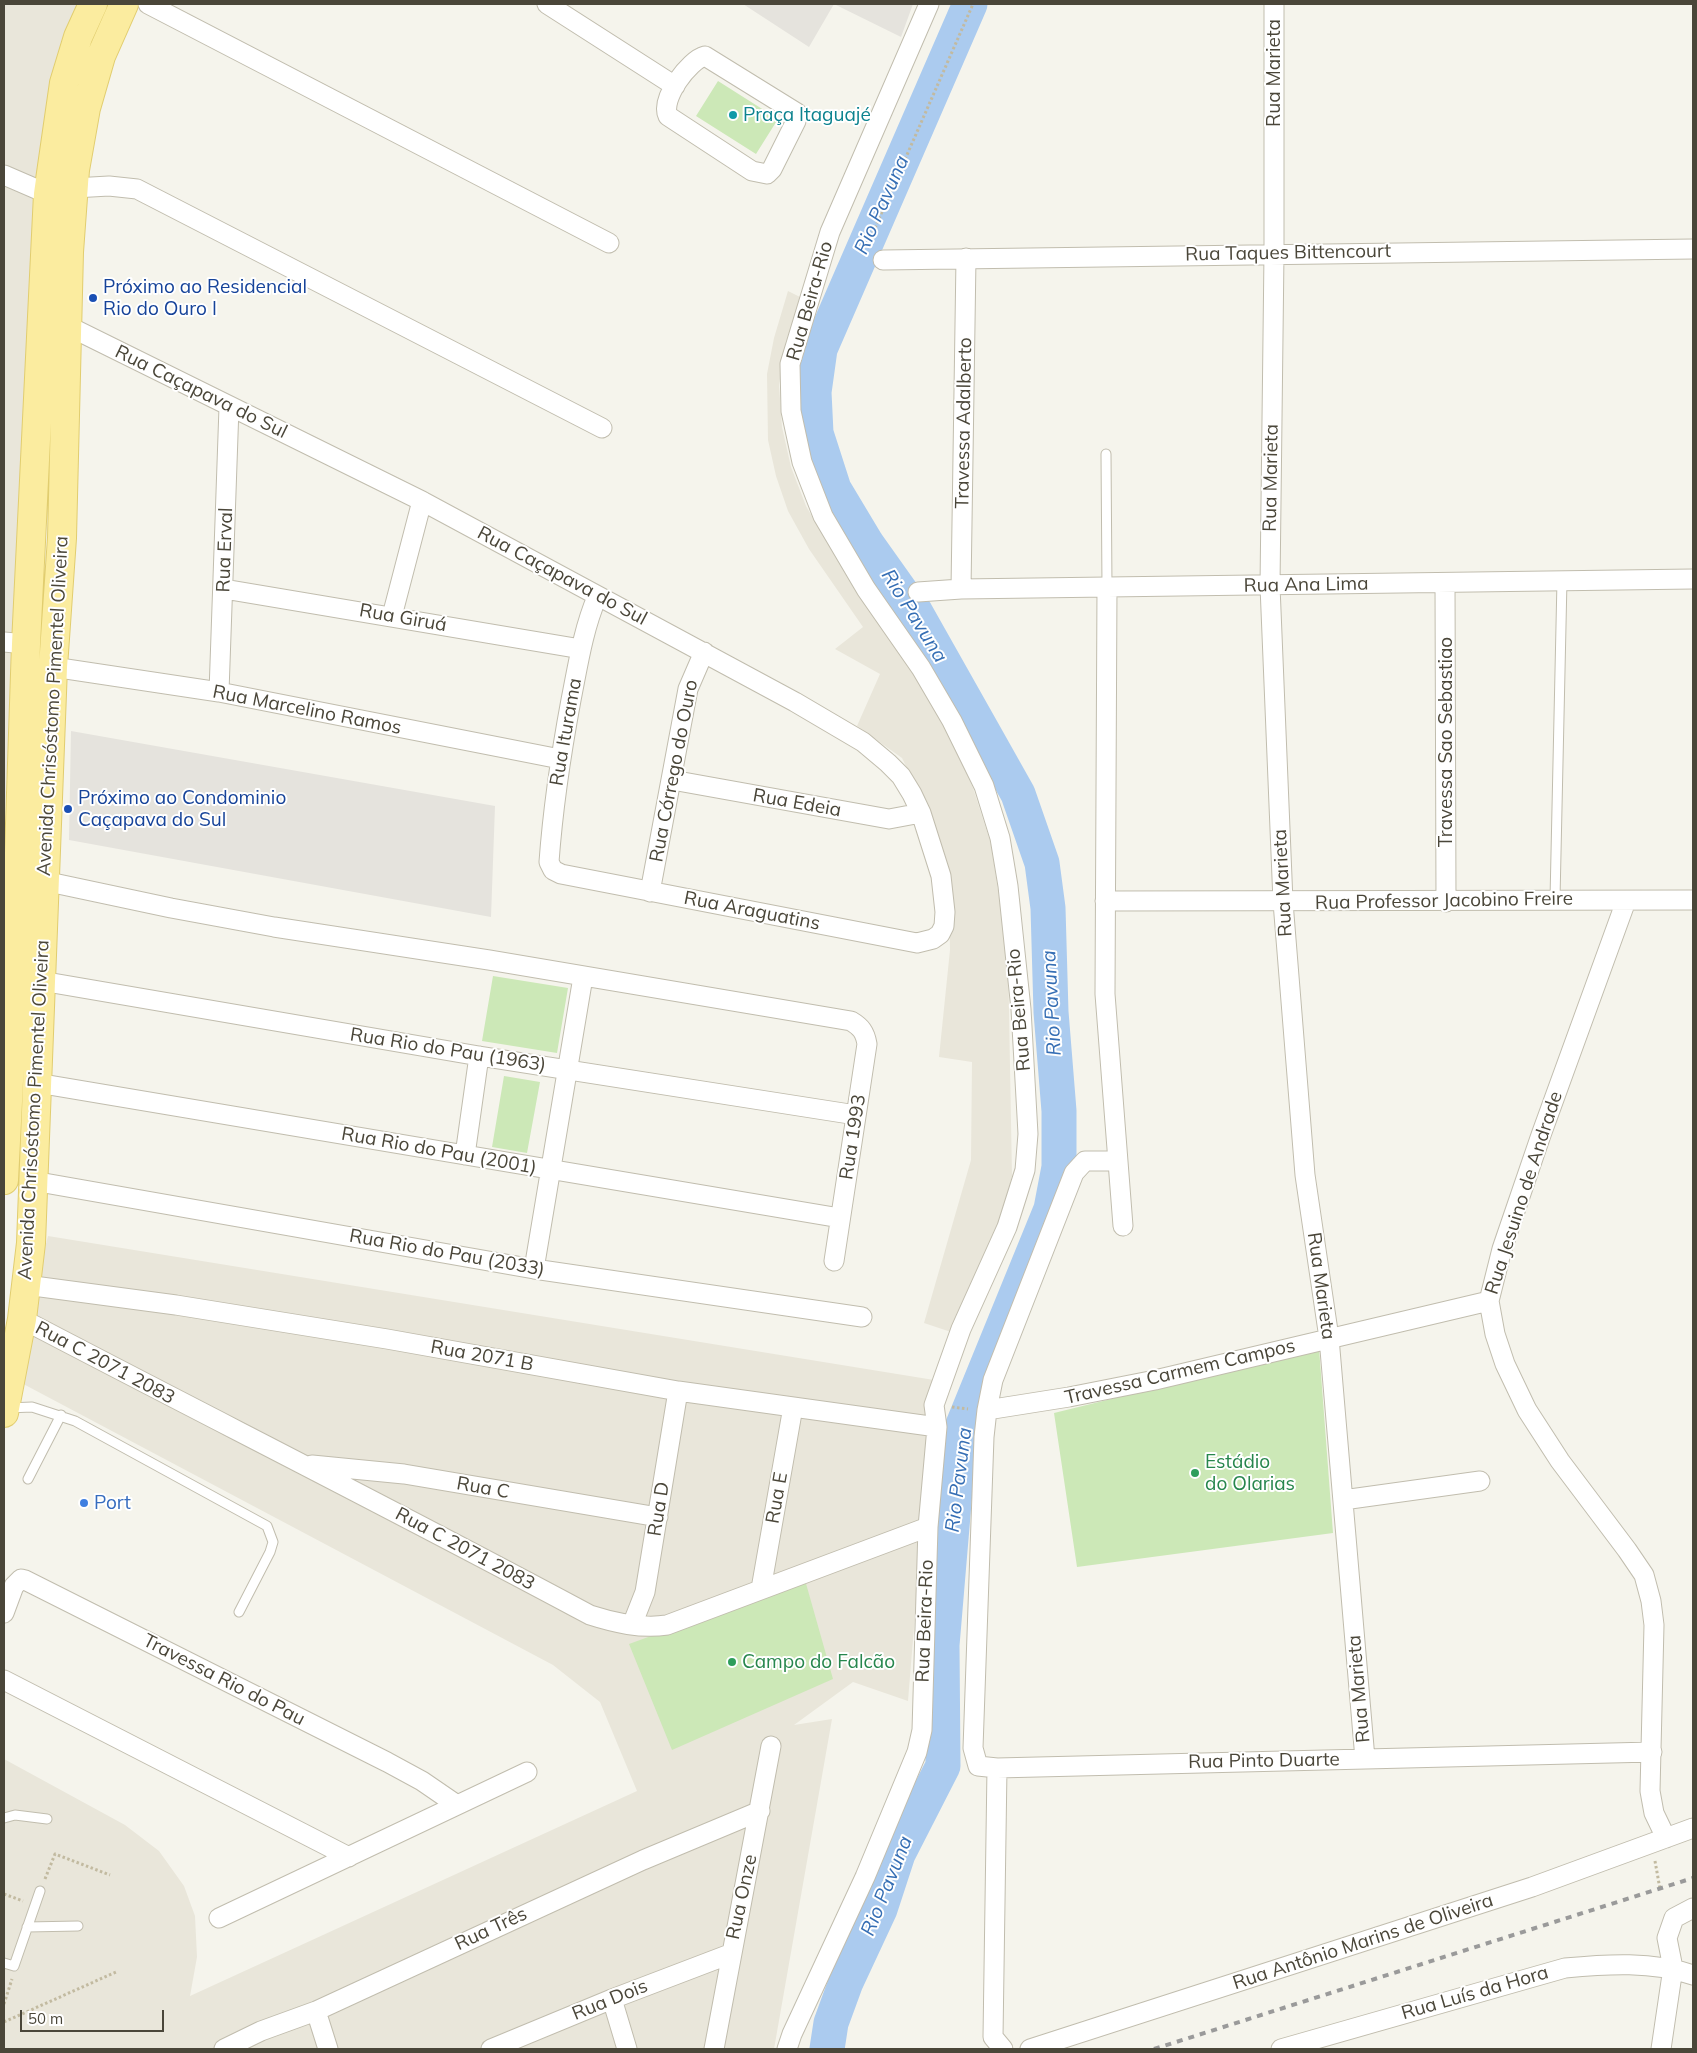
<!DOCTYPE html>
<html>
<head>
<meta charset="utf-8">
<style>
	body { margin:0 }
	#map { position:relative; width:1697px; height:2053px; overflow:hidden; background:#f5f4ec; font-family:Mulish,sans-serif }
	canvas { display:block }
	.frame { position:absolute; inset:0; border:5px solid #4a4639; pointer-events:none }
	.scale { position:absolute; left:20px; top:2010px; width:144px; height:22px; box-sizing:border-box; border:2px solid #4a4639; border-top:0; padding-left:6px; font-size:15px; line-height:18px; white-space:nowrap; color:#4a4639; -webkit-text-stroke:4px #fff; paint-order:stroke }
</style>
</head>
<body>
<div id="map">
<canvas width="1697" height="2053"></canvas>
<div class="frame"></div>
<div class="scale">50 m</div>
</div>
<script>
const ctx = document.querySelector('canvas').getContext('2d');
ctx.lineJoin = 'round';
function fillPath(path, color) { ctx.fillStyle = color; ctx.fill(path, 'evenodd'); }
function trace(path, color, width, dash) { ctx.strokeStyle = color; ctx.lineWidth = width; ctx.lineCap = dash ? 'butt' : 'round'; ctx.setLineDash(dash || []); ctx.stroke(path); }
function drawText(font, color, halo, rows, align = 'center') {
  ctx.font = font + ' Mulish,sans-serif'; ctx.lineWidth = 4; ctx.setLineDash([]); ctx.textBaseline = 'middle'; ctx.strokeStyle = halo; ctx.fillStyle = color; for (const [text, x, y, turn = 0] of rows) {
    ctx.save(); ctx.translate(x, y); ctx.rotate((+turn || 0) * Math.PI / 180); ctx.textAlign = isNaN(turn) ? turn : align; if (halo) ctx.strokeText(text, 0, 0); ctx.fillText(text, 0, 0); ctx.restore();
  }
}
fillPath(new Path2D(`
	M 4,4 L 84,4 L 14,614 L 4,842 Z
	M 788,291 L 802,298 L 786,341 L 779,385 L 782,427 L 791,467 L 806,506 L 845,573 L 907,659 L 951,738 L 973,788 L 991,844 L 1008,957 L 1012,1176 L 997,1233 L 954,1333 L 924,1323 L 971,1160 L 972,1062 L 939,1057 L 950,950 L 949,885 L 931,817 L 902,758 L 857,726 L 880,674 L 835,649 L 863,627 L 809,549 L 788,511 L 776,476 L 768,440 L 767,374 L 774,338 Z
	M 48,1236 L 934,1380 L 908,1701 L 853,1682 L 794,1725 L 832,1719 L 774,2049 L 4,2049 L 4,1759 L 125,1825 L 159,1851 L 184,1886 L 195,1916 L 197,1957 L 190,1996 L 637,1791 L 600,1702 L 553,1665 L 12,1378 Z`), '#e9e6da');
fillPath(new Path2D(`
	M 743,4 L 913,4 L 901,37 L 834,4 L 809,47 Z
	M 71,731 L 495,806 L 491,917 L 69,840 Z`), '#e5e3dd');
fillPath(new Path2D(`
	M 718,81 L 778,119 L 756,154 L 696,116 Z
	M 493,976 L 568,988 L 557,1053 L 482,1041 Z
	M 504,1076 L 540,1082 L 527,1153 L 492,1147 Z
	M 1319,1348 L 1333,1533 L 1077,1567 L 1054,1413 Z
	M 805,1580 L 833,1679 L 672,1750 L 629,1644 Z`), '#cce8b7');
trace(new Path2D(`
	M 827,2049 L 831,2023 L 846,1982 L 880,1909 L 898,1854 L 943,1766 L 942,1645 L 960,1432 L 1051,1209 L 1059,1167 L 1059,1111 L 1051,1012 L 1048,908 L 1042,863 L 1018,794 L 982,730 L 916,613 L 867,544 L 834,489 L 816,433 L 814,392 L 820,349 L 970,4`), '#abcbef', 35);
const lane = new Path2D(`
	M 1106,454 L 1107,587
	M 1555,899 L 1562,580
	M 8,1408 L 32,1407 L 75,1421 L 267,1526 L 273,1542 L 270,1552 L 239,1612
	M 28,1479 L 61,1415
	M 4,1818 L 15,1815 L 47,1819
	M 27,1927 L 78,1926
	M 4,1963 L 14,1966 L 40,1891`);
const street = new Path2D(`
	M 148,4 L 609,243
	M 547,4 L 675,86
	M 1274,4 L 1274,253 L 1270,586 L 1283,902 L 1305,1175 L 1329,1338 L 1365,1759
	M 705,56 L 797,113 L 796,121 L 772,169 L 767,174 L 752,171 L 668,116 C 660,99 689,60 705,56 Z
	M 4,175 L 48,194
	M 74,188 L 109,186 L 137,189 L 602,428
	M 883,260 L 1693,249
	M 68,326 L 422,501 L 795,702 L 863,742 L 888,763 L 901,776 L 912,794 L 921,813 L 941,876 L 945,912 L 944,926 L 940,934 L 933,939 L 917,943 L 561,874 L 553,870 L 549,862 C 553,807 561,754 571,700 C 578,665 583,630 597,597
	M 1445,583 L 1446,902
	M 1107,587 L 1105,994 L 1123,1226
	M 224,589 L 581,649
	M 961,589 L 966,258
	M 918,592 L 961,589 L 1693,579
	M 392,616 L 422,501
	M 4,642 L 26,644
	M 53,667 L 219,692 L 560,759
	M 219,692 L 229,407
	M 672,780 L 889,819 L 921,813
	M 44,881 L 171,908 L 274,927 L 489,960 L 851,1021 C 861,1027 865,1032 867,1044 L 834,1261
	M 650,892 L 688,689 L 704,652
	M 1105,901 L 1693,900
	M 1626,901 L 1541,1135 L 1502,1249 L 1489,1301 L 1495,1334 L 1505,1364 L 1527,1410 L 1560,1461 L 1627,1550 L 1644,1575 L 1651,1601 L 1654,1625 L 1650,1791 L 1654,1813 L 1666,1838
	M 41,981 L 479,1056 L 856,1115
	M 37,1083 L 840,1218
	M 465,1155 L 479,1056
	M 1116,1161 L 1085,1161 L 1074,1173 L 993,1380 L 987,1410 L 984,1437 L 973,1748 L 978,1766 L 997,1768 L 1652,1752
	M 33,1181 L 534,1269 L 862,1317
	M 534,1269 L 583,977
	M 26,1285 L 176,1305 L 387,1339 L 678,1391 L 937,1427
	M 22,1319 C 211,1418 402,1514 590,1615 C 615,1623 641,1629 667,1625 L 928,1527
	M 987,1410 L 1069,1397 L 1155,1380 L 1489,1301
	M 312,1465 L 404,1474 L 658,1517
	M 1343,1500 L 1480,1481
	M 761,1589 L 793,1407
	M 4,1613 L 14,1586 L 21,1579 L 25,1580 L 387,1762 L 422,1781 L 457,1805
	M 632,1625 L 645,1592 L 678,1391
	M 4,1680 L 349,1857
	M 997,1768 L 993,2037 L 1003,2049
	M 219,1918 L 527,1772
	M 612,1999 L 627,2049
	M 316,2011 L 328,2049
	M 224,2049 L 261,2031 L 316,2011 L 643,1860 L 760,1811
	M 491,2049 L 612,1999 L 730,1954
	M 714,2049 L 771,1746
	M 787,2049 L 792,2034 L 865,1877 L 917,1752 L 922,1730 L 928,1527 L 937,1427 L 934,1405 L 961,1329 L 1007,1227 L 1025,1170 L 1028,1134 L 1021,1009 L 1008,886 L 1000,838 L 984,786 L 952,721 L 921,668 L 866,589 L 823,516 L 802,462 L 791,411 L 790,364 L 830,232 L 929,4
	M 1030,2049 L 1532,1887 L 1693,1828
	M 1281,2049 L 1565,1968 C 1607,1964 1652,1961 1693,1975
	M 1661,2049 L 1673,1968 L 1667,1938 L 1674,1918 L 1693,1908`);
const primary = new Path2D(`
	M 4,1180 L 16,943 L 26,644 L 48,194 L 64,83 L 78,37 L 93,4
	M 4,1413 L 22,1319 L 31,1243 L 53,667 L 62,538 L 69,252 L 75,170 L 86,108 L 101,56 L 124,4`);
trace(lane, '#c1bdae', 11);
trace(street, '#c1bdae', 21);
trace(primary, '#e1cd6f', 30);
trace(new Path2D(`
	M 870,247 L 871,237 L 973,4
	M 952,1407 L 968,1409
	M 1655,1861 L 1660,1889
	M 45,1879 L 55,1854 L 110,1875
	M 4,1894 L 23,1901
	M 4,2004 L 12,1979
	M 4,2022 L 116,1972`), '#c2baa0', 3, [2.5, 2.5]);
trace(lane, '#fff', 9);
trace(street, '#fff', 19);
trace(primary, '#fbec9f', 28);
trace(new Path2D(`
	M 1154,2049 L 1693,1878`), '#9a9a9a', 4, [6, 6]);
for (const [x, y, r, color] of [
	[733,115,5,"#0f9aa8"],
	[93,298,5,"#1a4fb4"],
	[68,809,5,"#1a4fb4"],
	[1195,1473,5,"#2e9e5b"],
	[84,1503,5,"#3f7fe0"],
	[732,1662,5,"#2e9e5b"]
]) { const dot = new Path2D(); dot.arc(x, y, r, 0, 2 * Math.PI); ctx.fillStyle = color; ctx.fill(dot); trace(dot, '#fff', 2); }
drawText('19px', '#4a4639', '#fff', [
	["Rua Marieta",1274,73,-90],
	["Rua Taques Bittencourt",1288,253,-1],
	["Rua Beira-Rio",810,301,-74],
	["Rua Caçapava do Sul",201,392,26],
	["Travessa Adalberto",964,423,-89],
	["Rua Marieta",1271,478,-89],
	["Rua Erval",225,550,-88],
	["Rua Caçapava do Sul",562,576,28],
	["Rua Ana Lima",1306,585,-1],
	["Rua Giruá",403,618,10],
	["Avenida Chrisóstomo Pimentel Oliveira",53,706,-87],
	["Rua Marcelino Ramos",307,710,11],
	["Rua Iturama",566,732,-80],
	["Travessa Sao Sebastiao",1446,742,-90],
	["Rua Córrego do Ouro",674,771,-79],
	["Rua Edeia",797,803,10],
	["Rua Marieta",1283,883,-93],
	["Rua Professor Jacobino Freire",1444,901,-1],
	["Rua Araguatins",752,911,11],
	["Rua Beira-Rio",1019,1010,-95],
	["Rua Rio do Pau (1963)",448,1050,9],
	["Avenida Chrisóstomo Pimentel Oliveira",34,1110,-87],
	["Rua 1993",853,1137,-81],
	["Rua Rio do Pau (2001)",439,1151,10],
	["Rua Jesuino de Andrade",1524,1193,-72],
	["Rua Rio do Pau (2033)",447,1253,10],
	["Rua Marieta",1321,1286,82],
	["Rua 2071 B",482,1356,10],
	["Rua C 2071 2083",105,1363,28],
	["Travessa Carmem Campos",1180,1372,-13],
	["Rua C",483,1488,10],
	["Rua E",777,1498,-80],
	["Rua D",659,1509,-81],
	["Rua C 2071 2083",465,1549,28],
	["Rua Beira-Rio",925,1621,-88],
	["Travessa Rio do Pau",224,1680,27],
	["Rua Marieta",1359,1689,-95],
	["Rua Pinto Duarte",1264,1761,-1],
	["Rua Onze",742,1897,-78],
	["Rua Três",491,1929,-25],
	["Rua Antônio Marins de Oliveira",1363,1942,-18],
	["Rua Luís da Hora",1475,1993,-16],
	["Rua Dois",610,2000,-22]
]);
drawText('19px', '#0d838f', '#fff', [
	["Praça Itaguajé",743,115]
], 'left');
drawText('19px', '#164399', '#fff', [
	["Próximo ao Residencial",103,287],
	["Rio do Ouro I",103,309],
	["Próximo ao Condominio",78,798],
	["Caçapava do Sul",78,820]
], 'left');
drawText('19px', '#27864d', '#fff', [
	["Estádio",1205,1462],
	["do Olarias",1205,1484],
	["Campo do Falcão",742,1662]
], 'left');
drawText('19px', '#366cbe', '#fff', [
	["Port",94,1503]
], 'left');
drawText('italic 20px', '#356eb4', '#fff', [
	["Rio Pavuna",882,205,-66],
	["Rio Pavuna",914,616,58],
	["Rio Pavuna",1052,1003,-93],
	["Rio Pavuna",959,1480,-83],
	["Rio Pavuna",887,1886,-68]
]);
</script>
</body>
</html>
